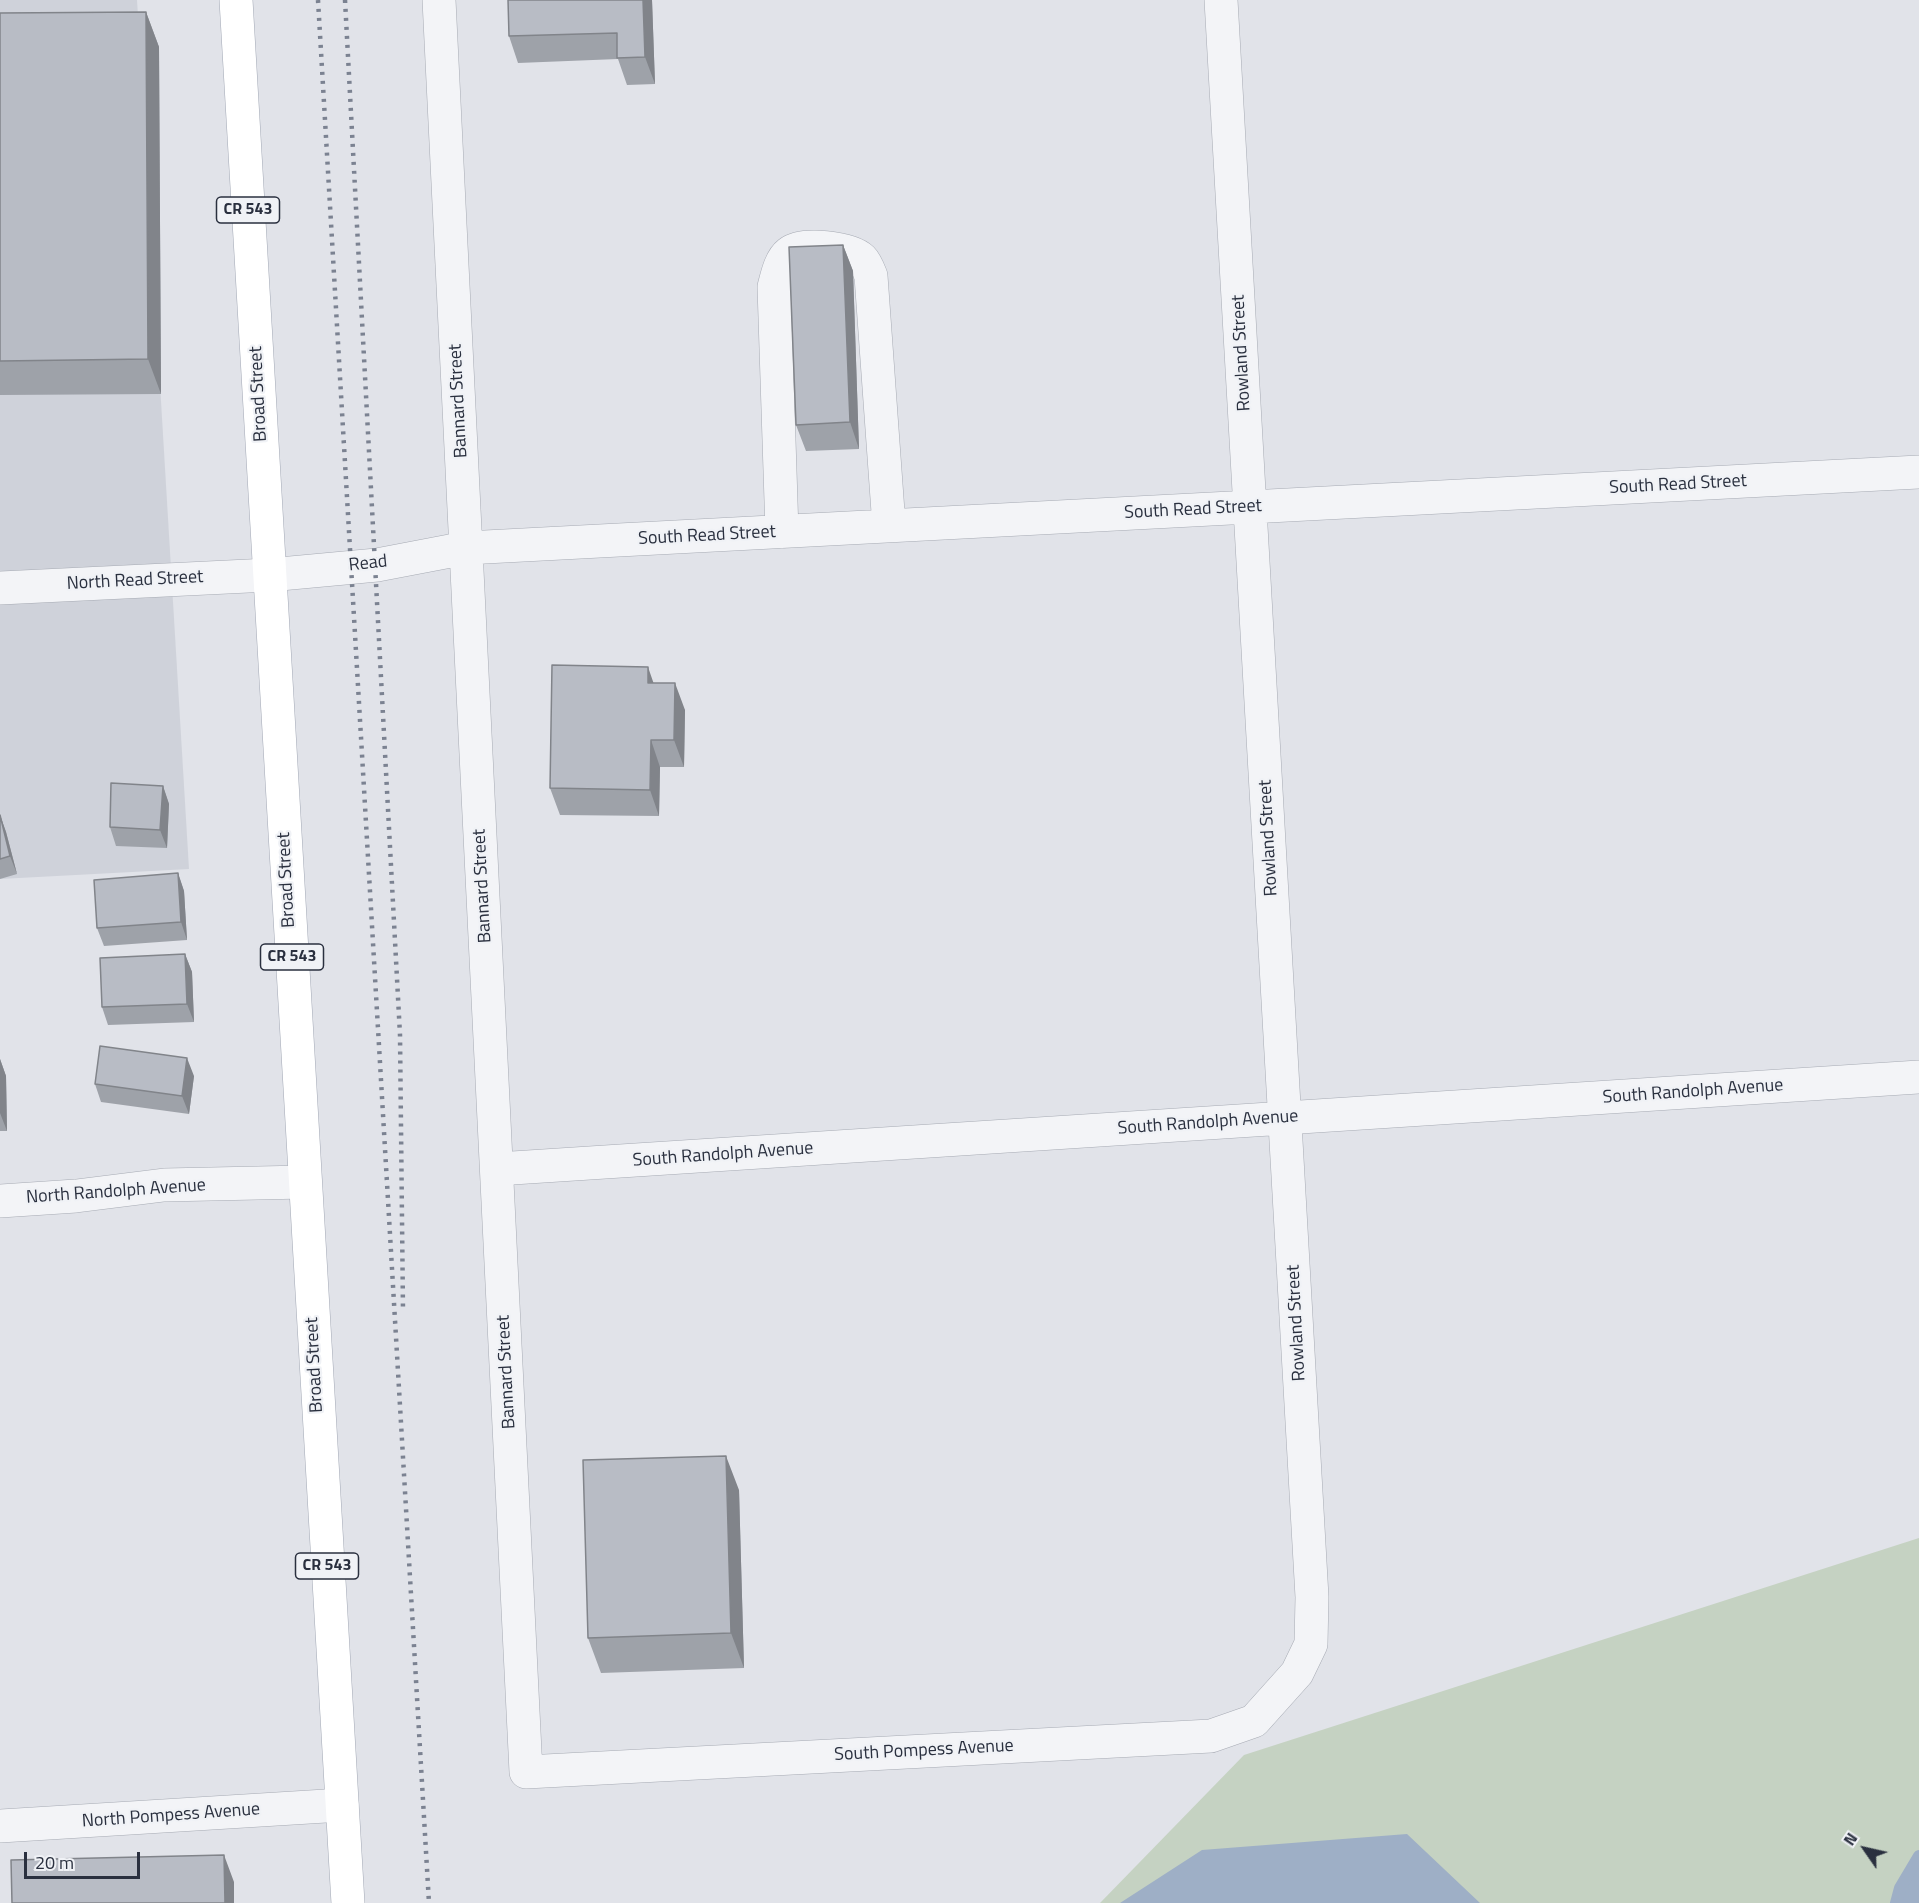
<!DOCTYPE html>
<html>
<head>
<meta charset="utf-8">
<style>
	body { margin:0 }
	#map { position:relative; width:1919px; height:1903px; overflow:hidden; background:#e1e3e9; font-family:"Titillium Web",sans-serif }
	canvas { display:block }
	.north { position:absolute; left:1835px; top:1819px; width:60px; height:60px; -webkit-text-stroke:4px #f0f2f6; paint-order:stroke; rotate:304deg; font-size:16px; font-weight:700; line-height:24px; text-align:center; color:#2a303f }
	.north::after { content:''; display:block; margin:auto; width:21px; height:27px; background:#2a303f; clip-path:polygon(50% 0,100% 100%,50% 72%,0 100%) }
	.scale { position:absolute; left:24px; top:1852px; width:116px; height:27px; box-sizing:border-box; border:3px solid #2a303f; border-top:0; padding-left:8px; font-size:18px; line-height:21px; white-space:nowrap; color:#2a303f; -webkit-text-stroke:4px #f0f2f6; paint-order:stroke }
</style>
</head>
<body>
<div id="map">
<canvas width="1919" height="1903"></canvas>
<div class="north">N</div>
<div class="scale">20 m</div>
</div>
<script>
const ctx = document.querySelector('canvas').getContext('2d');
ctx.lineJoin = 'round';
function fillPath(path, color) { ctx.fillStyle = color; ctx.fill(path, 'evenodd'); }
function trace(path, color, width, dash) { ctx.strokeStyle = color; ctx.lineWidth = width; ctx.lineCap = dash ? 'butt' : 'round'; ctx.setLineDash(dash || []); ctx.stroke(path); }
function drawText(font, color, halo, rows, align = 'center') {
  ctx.font = font + ' "Titillium Web",sans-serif'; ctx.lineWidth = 4.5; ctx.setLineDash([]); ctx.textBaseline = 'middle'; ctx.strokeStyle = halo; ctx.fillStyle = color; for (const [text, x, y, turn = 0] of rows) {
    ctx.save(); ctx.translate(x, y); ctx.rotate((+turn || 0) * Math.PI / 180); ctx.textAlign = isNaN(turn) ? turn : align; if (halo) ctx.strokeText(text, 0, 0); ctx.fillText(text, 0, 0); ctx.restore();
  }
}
fillPath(new Path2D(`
	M 0,0 L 137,0 L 189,869 L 0,879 Z`), '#cfd2da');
fillPath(new Path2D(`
	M 1919,1538 L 1919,1903 L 1100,1903 L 1244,1755 Z`), '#c5d2c2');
fillPath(new Path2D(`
	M 1407,1834 L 1480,1903 L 1120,1903 L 1202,1850 Z
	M 1919,1854 L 1919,1903 L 1900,1903 Z`), '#9eafc6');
trace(new Path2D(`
	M 1896,1903 L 1900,1888 L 1919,1856`), '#9eafc6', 12);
const minor = new Path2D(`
	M 439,0 L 526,1772 L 1211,1736 L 1254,1721 L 1297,1673 L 1311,1644 L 1312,1597 L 1221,0
	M 782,532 L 774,287 C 777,276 780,260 789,253 C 803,242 850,248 862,259 C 866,263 869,271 871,276 L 889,526
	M 0,588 L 269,575 L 377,565 L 466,548 L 1919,472
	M 497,1169 L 1919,1077
	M 0,1201 L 76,1196 L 164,1185 L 305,1182
	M 0,1826 L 342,1805`);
const major = new Path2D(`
	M 236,0 L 348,1903`);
trace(minor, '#a6aab3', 34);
trace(major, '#a1a7b4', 34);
trace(minor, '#f3f4f7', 33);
trace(major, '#fff', 33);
trace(new Path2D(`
	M 318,0 L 429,1903
	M 345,0 L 400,1035 L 403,1311`), '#7b8291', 4.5, [3, 6]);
fillPath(new Path2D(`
	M 508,0 L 652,0 L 655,84 L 627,85 L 618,59 L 518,63 L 509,36 Z
	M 146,12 L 159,47 L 161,394 L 0,395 L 0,13 Z
	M 843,245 L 853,271 L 859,449 L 806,451 L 796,425 Z
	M 653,683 L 685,710 L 684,767 L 660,767 L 659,816 L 560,815 L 550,788 Z
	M 163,786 L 169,804 L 167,848 L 116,846 L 110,827 Z
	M 0,815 L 6,832 L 17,874 L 0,879 Z
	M 178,873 L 184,891 L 187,940 L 104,946 L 97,928 Z
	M 185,954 L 192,972 L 194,1022 L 108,1025 L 102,1007 Z
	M 0,1059 L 6,1076 L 7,1131 L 0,1131 Z
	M 194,1076 L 189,1114 L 101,1102 L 95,1084 Z
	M 739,1490 L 744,1668 L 601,1673 L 588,1638 Z`), '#9ea2a9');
fillPath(new Path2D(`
	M 643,0 L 652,0 L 655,84 L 645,57 Z
	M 146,12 L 159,47 L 161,394 L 148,359 Z
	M 843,245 L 853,271 L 859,449 L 850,422 Z
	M 648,667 L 657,693 L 648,683 Z
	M 675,683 L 685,710 L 684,767 L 674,740 Z
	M 651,740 L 660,767 L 659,816 L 650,790 Z
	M 163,786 L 169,804 L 167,848 L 160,830 Z
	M 0,815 L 6,832 L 17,874 L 10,856 Z
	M 178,873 L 184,891 L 187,940 L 181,922 Z
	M 185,954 L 192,972 L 194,1022 L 187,1004 Z
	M 187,1058 L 194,1076 L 189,1114 L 182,1096 Z
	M 0,1059 L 6,1076 L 7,1131 L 0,1113 Z
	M 726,1456 L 739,1490 L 744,1668 L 731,1633 Z
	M 224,1855 L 234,1882 L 234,1903 L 225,1903 Z`), '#81848a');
const building = new Path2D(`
	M 508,0 L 643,0 L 645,57 L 617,58 L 617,33 L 509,36 Z
	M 146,12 L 148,359 L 0,361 L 0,13 Z
	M 843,245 L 850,422 L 796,425 L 789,247 Z
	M 552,665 L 648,667 L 648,683 L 675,683 L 674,740 L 651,740 L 650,790 L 550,788 Z
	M 111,783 L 163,786 L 160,830 L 110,827 Z
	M 0,815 L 10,856 L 0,859 Z
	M 178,873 L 181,922 L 97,928 L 94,880 Z
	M 185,954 L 187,1004 L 102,1007 L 100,958 Z
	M 100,1046 L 187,1058 L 182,1096 L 95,1084 Z
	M 726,1456 L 731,1633 L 588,1638 L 583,1460 Z
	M 224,1855 L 225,1903 L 12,1903 L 11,1860 Z`);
fillPath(building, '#b8bcc5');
trace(building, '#81848a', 1.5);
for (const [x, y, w] of [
	[248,210,63],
	[292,957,63],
	[327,1566,63]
]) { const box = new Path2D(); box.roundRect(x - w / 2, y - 13, w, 26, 4.5); ctx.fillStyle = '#f0f2f6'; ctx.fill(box); trace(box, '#2a303f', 1.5); }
drawText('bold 16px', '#2a303f', null, [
	["CR 543",248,210],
	["CR 543",292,957],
	["CR 543",327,1566]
]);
drawText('18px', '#2a303f', '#f0f2f6', [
	["Rowland Street",1242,353,-93],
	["Broad Street",259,394,-93],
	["Bannard Street",459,401,-93],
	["South Read Street",1678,485,-3],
	["South Read Street",1193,510,-3],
	["South Read Street",707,536,-3],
	["Read",368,564,-6],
	["North Read Street",135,581,-3],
	["Rowland Street",1269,838,-93],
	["Broad Street",287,880,-93],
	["Bannard Street",483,886,-93],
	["South Randolph Avenue",1693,1092,-4],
	["South Randolph Avenue",1208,1123,-4],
	["South Randolph Avenue",723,1155,-4],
	["North Randolph Avenue",116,1192,-4],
	["Rowland Street",1297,1323,-93],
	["Broad Street",315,1365,-93],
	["Bannard Street",507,1372,-93],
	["South Pompess Avenue",924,1751,-3],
	["North Pompess Avenue",171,1816,-4]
]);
</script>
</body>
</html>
